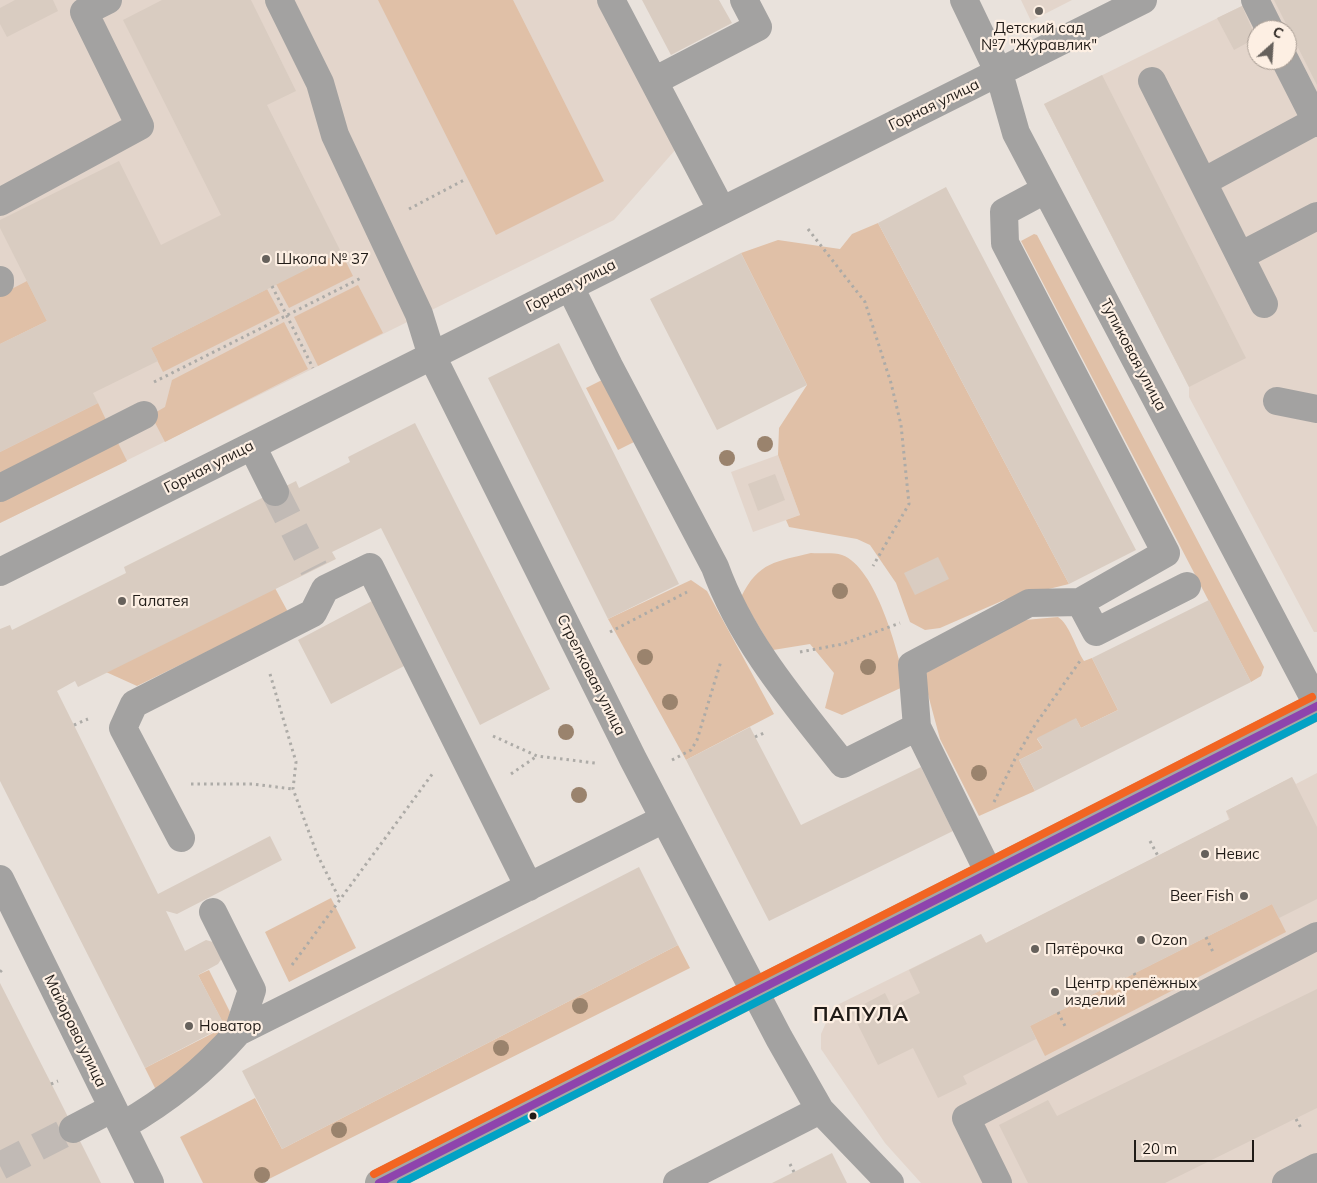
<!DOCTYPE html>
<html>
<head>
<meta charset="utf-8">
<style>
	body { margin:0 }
	#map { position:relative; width:1317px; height:1183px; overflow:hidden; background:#e9e2dc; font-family:Mulish,sans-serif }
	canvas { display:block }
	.north { position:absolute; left:1247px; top:20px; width:50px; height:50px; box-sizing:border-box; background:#fdefe3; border:1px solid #a59a91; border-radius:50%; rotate:26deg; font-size:14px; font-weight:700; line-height:20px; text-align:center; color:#201b17 }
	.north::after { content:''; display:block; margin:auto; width:18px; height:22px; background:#66615c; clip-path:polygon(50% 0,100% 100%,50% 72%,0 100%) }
	.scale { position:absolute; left:1134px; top:1140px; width:120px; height:22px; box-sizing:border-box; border:2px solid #201b17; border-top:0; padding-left:6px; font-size:15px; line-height:18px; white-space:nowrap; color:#201b17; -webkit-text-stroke:4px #fdefe3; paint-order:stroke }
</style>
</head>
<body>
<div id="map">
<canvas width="1317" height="1183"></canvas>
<div class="north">С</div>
<div class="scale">20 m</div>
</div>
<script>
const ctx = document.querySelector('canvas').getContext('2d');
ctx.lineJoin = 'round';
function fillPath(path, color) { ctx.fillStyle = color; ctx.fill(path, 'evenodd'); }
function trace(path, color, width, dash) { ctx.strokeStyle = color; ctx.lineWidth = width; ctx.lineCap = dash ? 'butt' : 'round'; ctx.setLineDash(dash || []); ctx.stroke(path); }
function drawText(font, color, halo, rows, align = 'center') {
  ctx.font = font + ' Mulish,sans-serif'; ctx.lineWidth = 4.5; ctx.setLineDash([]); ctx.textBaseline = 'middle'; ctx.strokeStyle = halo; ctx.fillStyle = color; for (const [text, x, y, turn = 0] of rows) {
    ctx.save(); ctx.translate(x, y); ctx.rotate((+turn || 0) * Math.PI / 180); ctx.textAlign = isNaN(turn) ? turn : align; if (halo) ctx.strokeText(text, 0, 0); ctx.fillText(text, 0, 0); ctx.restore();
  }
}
fillPath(new Path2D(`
	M 0,0 L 598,0 L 676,149 L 614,220 L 0,523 Z
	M 1021,0 L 1072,0 L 1031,21 Z
	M 1254,0 L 1317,0 L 1317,632 L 1314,632 L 1189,397 L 1189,387 L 1044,104 ZM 1257,30 L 1287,30 L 1287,60 L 1257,60 Z
	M 778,455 L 800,515 L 753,532 L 731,472 Z
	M 1317,773 L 1317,1183 L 921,1183 L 885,1143 L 821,1049 L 821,1034 L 833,1007 L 981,934 L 986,943 L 1229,820 L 1226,811 L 1292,777 L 1296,784 Z`), '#e3d5cb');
fillPath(new Path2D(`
	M 378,0 L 513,0 L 604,181 L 496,235 Z
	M 878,223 L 1069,584 L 1004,600 L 940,628 L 925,630 L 910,622 L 896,583 L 870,545 L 857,539 L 789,527 L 786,520 L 800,515 L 778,455 L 779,428 L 807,385 L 741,253 L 778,240 L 840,249 L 852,234 Z
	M 1034,234 L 1037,235 L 1264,667 L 1261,676 L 1251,682 L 1021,241 Z
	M 341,252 L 353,276 L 289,308 L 276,284 Z
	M 27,281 L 47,321 L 0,344 L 0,295 Z
	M 358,285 L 383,333 L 318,366 L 294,317 Z
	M 267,289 L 280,313 L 163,372 L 151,348 Z
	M 284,322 L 308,369 L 165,442 L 151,415 L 165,407 L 172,380 Z
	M 606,378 L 638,440 L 618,450 L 586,388 Z
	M 98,403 L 107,422 L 0,475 L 0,452 Z
	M 117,441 L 127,461 L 0,523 L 0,499 Z
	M 811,553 C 820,554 833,552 842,555 C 876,567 899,653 905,686 L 842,715 L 825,708 L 834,673 L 810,644 L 773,650 L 741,597 C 759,561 776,562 811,553 Z
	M 691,580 L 707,591 L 774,714 L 686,760 L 608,619 Z
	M 275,588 L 288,612 L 137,686 L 106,672 Z
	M 1058,617 C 1070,625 1075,647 1084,661 L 1092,658 L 1118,710 L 1081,728 L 1076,719 L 1037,739 L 1043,748 L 1019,760 L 1035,791 L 979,816 L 940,739 L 923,676 L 934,667 L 1025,620 Z
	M 331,898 L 356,948 L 289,982 L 265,932 Z
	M 1272,904 L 1286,932 L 1045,1056 L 1030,1026 Z
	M 678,945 L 690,968 L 261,1183 L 203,1183 L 180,1137 L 255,1098 L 282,1149 Z
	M 209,970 L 230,1012 L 225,1035 L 157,1092 L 145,1068 L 225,1027 L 198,975 Z`), '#e0c0a7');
fillPath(new Path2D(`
	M 15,0 L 53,0 L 58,11 L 7,37 L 0,24 L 0,8 Z
	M 162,0 L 251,0 L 296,91 L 267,105 L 341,252 L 151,348 L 158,361 L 93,393 L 98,403 L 0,452 L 0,344 L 47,321 L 0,228 L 0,220 L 119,161 L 161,245 L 221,215 L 123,20 Z
	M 642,0 L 719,0 L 732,23 L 671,55 Z
	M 1274,0 L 1317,0 L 1317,85 Z
	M 1242,6 L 1256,38 L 1234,50 L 1217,18 Z
	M 1102,75 L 1246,358 L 1189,387 L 1044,104 Z
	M 946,187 L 1136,550 L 1069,584 L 878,223 Z
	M 741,253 L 807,385 L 717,430 L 650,299 Z
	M 559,343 L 679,584 L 608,619 L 488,378 Z
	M 415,423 L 550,689 L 480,725 L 381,528 L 332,552 L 336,559 L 78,687 L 75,681 L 57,691 L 158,894 L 270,836 L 282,860 L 177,914 L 166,911 L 185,951 L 206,940 L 213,942 L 222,958 L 218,964 L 198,975 L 225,1026 L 145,1068 L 0,781 L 0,629 L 10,625 L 12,630 L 126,573 L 124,567 L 296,481 L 299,488 L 350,462 L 348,457 Z
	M 775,474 L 785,500 L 758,511 L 748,484 Z
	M 938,557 L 949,579 L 915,595 L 904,573 Z
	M 1209,600 L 1251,682 L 1035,791 L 1019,760 L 1043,748 L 1037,738 L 1076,718 L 1081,728 L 1118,710 L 1092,658 Z
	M 372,601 L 406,665 L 331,704 L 298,640 Z
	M 750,727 L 801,825 L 921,767 L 953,831 L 769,921 L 686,760 Z
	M 1292,777 L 1317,827 L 1317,899 L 1279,918 L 1272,904 L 1030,1026 L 1036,1039 L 963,1076 L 967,1084 L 938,1098 L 913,1048 L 878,1065 L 851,1011 L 885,993 L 892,1007 L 920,993 L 909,970 L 981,934 L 986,943 L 1230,819 L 1226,811 Z
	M 639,867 L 678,945 L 282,1149 L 242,1071 Z
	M 0,983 L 55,1091 L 101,1183 L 0,1183 Z
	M 1317,989 L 1317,1108 L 1165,1183 L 1028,1183 L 999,1125 L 1048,1100 L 1057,1116 Z
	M 832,1153 L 847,1183 L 772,1183 Z`), '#d9ccc1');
trace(new Path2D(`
	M 275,492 L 314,569
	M 0,1166 L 73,1129`), '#c1bab5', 28, [28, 14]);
trace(new Path2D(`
	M 409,209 L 466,179
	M 808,229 L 865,302 L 891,383 L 901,425 L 909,504 L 873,566
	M 272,286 L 313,368
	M 154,382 L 363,277
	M 610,632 L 687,592
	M 800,652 L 843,644 L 900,623
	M 270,674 L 296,762 L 293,789 L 317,854 L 340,900
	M 74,725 L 88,719
	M 493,736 L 537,756 L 595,763
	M 755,737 L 764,733
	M 672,760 L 691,750 L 697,740 L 721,661
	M 511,774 L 537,756
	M 191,784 L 252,784 L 293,789
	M 994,802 L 1015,759 L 1035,725 L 1080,661
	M 1150,841 L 1158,856
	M 1206,937 L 1213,952
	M 292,965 L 433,773
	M 0,972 L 2,970
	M 1134,973 L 1141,987
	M 1058,1012 L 1065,1026
	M 51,1084 L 58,1081
	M 1296,1119 L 1301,1128
	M 790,1164 L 794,1172`), '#adaba7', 3, [2.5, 4]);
trace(new Path2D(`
	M 279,0 L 320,83 L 335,135 L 419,314 L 432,356 L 633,759 L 779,1038 L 820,1110 L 890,1183
	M 611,0 L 721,209
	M 964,0 L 999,73 L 1016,133 L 1317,704
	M 1255,0 L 1270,30
	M 1285,60 L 1317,123
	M 654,81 L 758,27 L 744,0
	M 1152,81 L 1264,304
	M 1203,182 L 1316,121
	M 0,202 L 140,126 L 84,12 L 108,0
	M 1240,256 L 1317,216
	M 0,280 L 0,283
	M 570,287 L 609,366 L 715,567 C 742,642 794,702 843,764 L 917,727 L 989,873
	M 1277,401 L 1317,409
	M 252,446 L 275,492
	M 0,488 L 144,415
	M 0,572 L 1143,0
	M 1080,602 L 1096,632 L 1187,586
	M 917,727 L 912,665 L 1029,603 L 1080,602 L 1166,553 L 1005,243 L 1004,212 L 1045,190
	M 181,838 L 123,728 L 134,704 L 313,613 L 325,589 L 370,567 L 529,887
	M 0,879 L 150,1183
	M 213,912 L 252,990 L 238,1032
	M 122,1126 C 166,1101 205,1070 238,1032 L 664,819
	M 73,1129 L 113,1108
	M 677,1183 L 820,1110
	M 998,1183 L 966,1118 L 1317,936
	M 1286,1183 L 1317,1167`), '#a3a2a1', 28);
trace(new Path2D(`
	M 379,1183 L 1317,706`), '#a7a6a3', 28);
trace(new Path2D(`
	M 379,1183 L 1317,706`), '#8e44ad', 8);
trace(new Path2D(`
	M 401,1183 L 1317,717`), '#02a2c5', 8);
trace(new Path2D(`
	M 374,1174 L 1312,697`), '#f26522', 8);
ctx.fillStyle = '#9a836d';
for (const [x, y] of [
	[765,444],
	[727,458],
	[840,591],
	[645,657],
	[868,667],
	[670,702],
	[566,732],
	[979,773],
	[579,795],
	[580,1006],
	[501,1048],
	[339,1130],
	[262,1175]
]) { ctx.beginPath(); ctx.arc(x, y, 8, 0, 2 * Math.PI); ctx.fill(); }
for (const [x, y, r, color] of [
	[1039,11,5,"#66615c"],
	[266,259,5,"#66615c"],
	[122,601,5,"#66615c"],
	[1205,854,5,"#66615c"],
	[1244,896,5,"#66615c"],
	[1141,940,5,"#66615c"],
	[1035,949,5,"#66615c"],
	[1055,992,5,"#66615c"],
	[189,1026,5,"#66615c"],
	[533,1116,4.5,"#201b17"]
]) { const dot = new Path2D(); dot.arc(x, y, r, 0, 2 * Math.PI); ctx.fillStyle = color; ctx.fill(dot); trace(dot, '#fdefe3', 2); }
drawText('15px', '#201b17', '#fdefe3', [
	["Детский сад",1039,28,"center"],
	["№7 \"Журавлик\"",1039,45,"center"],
	["Школа № 37",276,259],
	["Галатея",132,601],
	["Невис",1215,854],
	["Beer Fish",1234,896,"right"],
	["Ozon",1151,940],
	["Пятёрочка",1045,949],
	["Центр крепёжных",1065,983],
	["изделий",1065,1000],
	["Новатор",199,1026]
], 'left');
drawText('15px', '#201b17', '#fdefe3', [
	["Горная улица",934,105,-26],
	["Горная улица",571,286,-27],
	["Тупиковая улица",1133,355,62],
	["Горная улица",209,467,-27],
	["Стрелковая улица",591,675,63],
	["Майорова улица",75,1031,64]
]);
ctx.letterSpacing = '1px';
drawText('bold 20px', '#201b17', '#fdefe3', [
	["ПАПУЛА",861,1015]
]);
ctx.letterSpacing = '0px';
</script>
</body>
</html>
